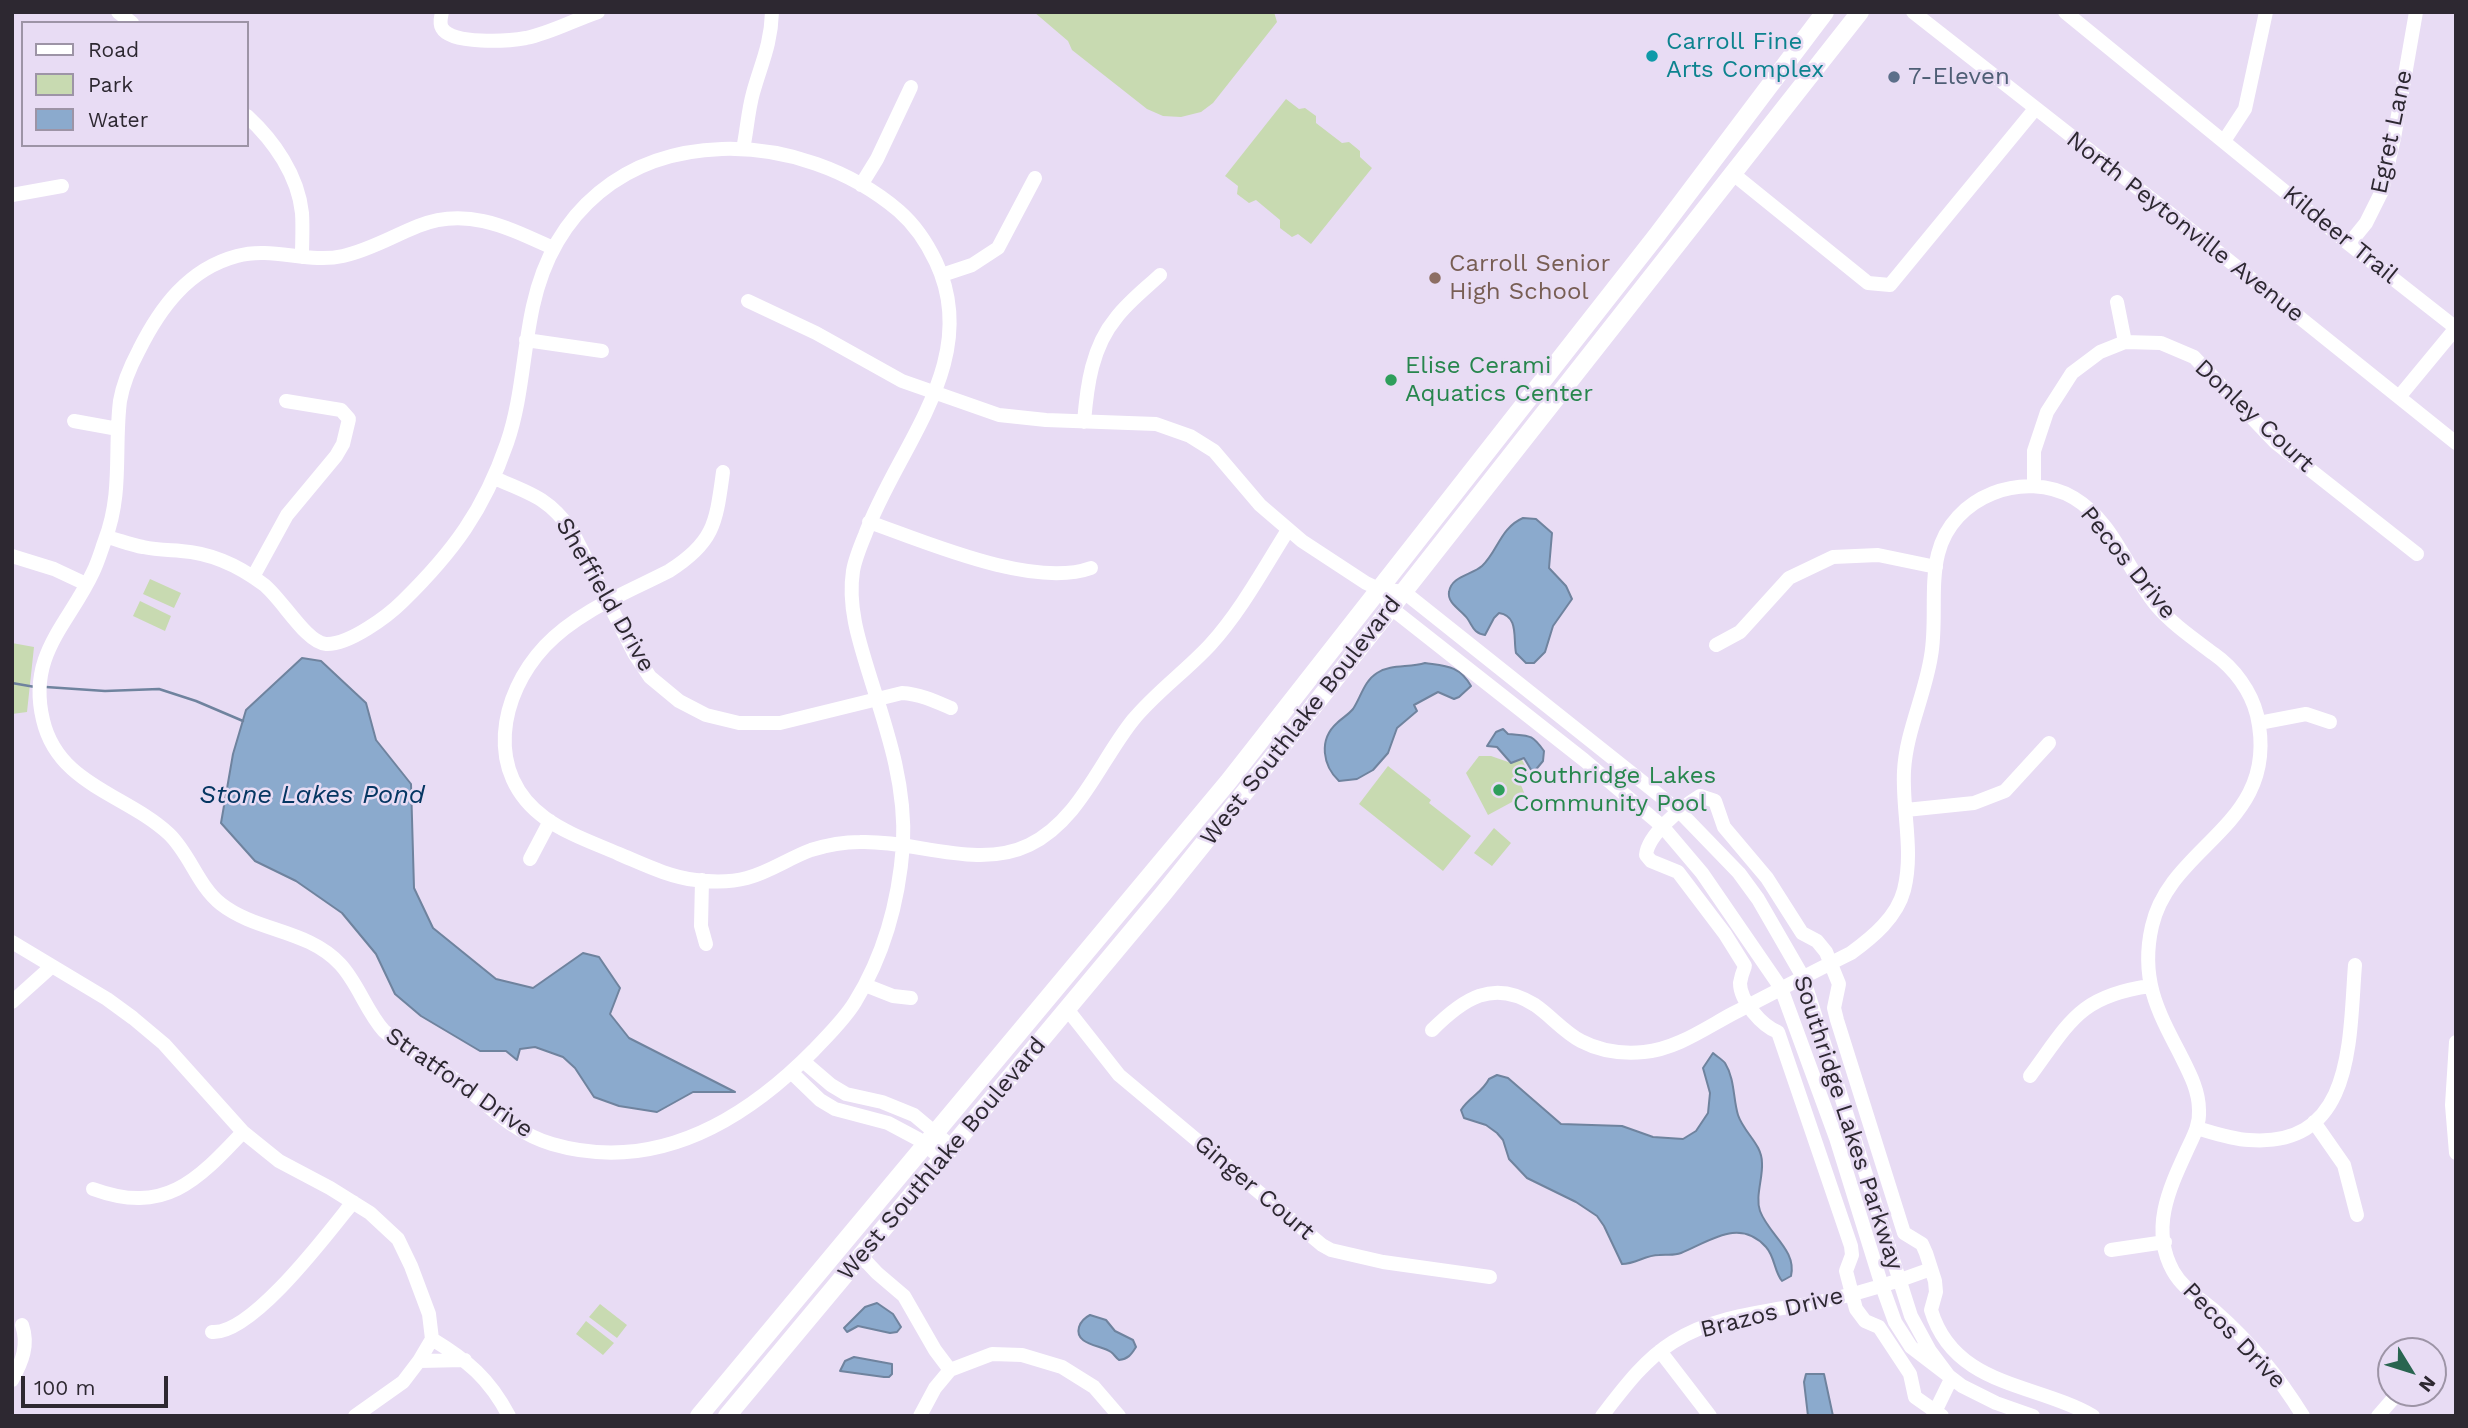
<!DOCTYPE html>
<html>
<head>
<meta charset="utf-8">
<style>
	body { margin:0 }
	#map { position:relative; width:2468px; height:1428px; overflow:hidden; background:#e8dcf4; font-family:"Work Sans",sans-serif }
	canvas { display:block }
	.frame { position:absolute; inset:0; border:14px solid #2d2831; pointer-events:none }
	.legend { position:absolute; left:21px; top:21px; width:228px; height:126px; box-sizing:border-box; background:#e8dcf4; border:2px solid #9d94a6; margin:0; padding:9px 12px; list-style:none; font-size:21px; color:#2d2831 }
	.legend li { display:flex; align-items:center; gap:14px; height:35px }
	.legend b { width:35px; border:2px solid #9d94a6 }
	.north { position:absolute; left:2377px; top:1337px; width:70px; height:70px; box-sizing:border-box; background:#e8dcf4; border:2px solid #9d94a6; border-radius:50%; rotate:128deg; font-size:19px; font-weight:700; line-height:28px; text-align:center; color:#2d2831 }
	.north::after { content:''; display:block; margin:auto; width:24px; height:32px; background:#296550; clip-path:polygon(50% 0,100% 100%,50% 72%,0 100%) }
	.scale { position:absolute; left:21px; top:1376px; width:147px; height:32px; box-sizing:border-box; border:4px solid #2d2831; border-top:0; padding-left:9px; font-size:21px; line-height:24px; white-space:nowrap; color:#2d2831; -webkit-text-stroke:5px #e8dcf4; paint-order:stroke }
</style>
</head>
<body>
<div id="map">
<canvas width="2468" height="1428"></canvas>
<div class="frame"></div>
<ul class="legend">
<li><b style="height:9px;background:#fff"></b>Road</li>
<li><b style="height:19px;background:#c8dab1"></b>Park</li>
<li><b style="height:19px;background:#8baacd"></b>Water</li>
</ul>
<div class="north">N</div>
<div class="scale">100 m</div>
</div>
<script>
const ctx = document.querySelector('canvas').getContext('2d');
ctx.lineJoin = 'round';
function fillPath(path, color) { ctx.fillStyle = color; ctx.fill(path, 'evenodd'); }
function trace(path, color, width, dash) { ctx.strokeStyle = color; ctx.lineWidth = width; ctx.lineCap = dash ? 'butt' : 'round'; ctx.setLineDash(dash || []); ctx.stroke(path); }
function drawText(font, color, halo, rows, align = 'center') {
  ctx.font = font + ' "Work Sans",sans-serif'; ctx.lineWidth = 5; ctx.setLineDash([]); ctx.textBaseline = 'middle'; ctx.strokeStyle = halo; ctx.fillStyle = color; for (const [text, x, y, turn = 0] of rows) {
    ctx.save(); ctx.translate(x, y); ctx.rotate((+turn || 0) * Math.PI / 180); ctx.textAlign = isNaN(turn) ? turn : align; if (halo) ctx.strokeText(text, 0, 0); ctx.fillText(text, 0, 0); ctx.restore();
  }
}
fillPath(new Path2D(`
	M 1034,12 L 1274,12 L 1277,22 L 1213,103 L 1201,112 L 1181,117 L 1163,116 L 1147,109 L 1072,50 L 1068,41 Z
	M 1286,99 L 1299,109 L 1305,108 L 1316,116 L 1316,123 L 1342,143 L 1349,142 L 1360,151 L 1360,157 L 1372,168 L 1311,244 L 1298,234 L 1292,237 L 1280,228 L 1280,220 L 1256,200 L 1249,203 L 1237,194 L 1238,186 L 1225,176 Z
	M 150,579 L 181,593 L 174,608 L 143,594 Z
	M 140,601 L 171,616 L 165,631 L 133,616 Z
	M 12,643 L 34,647 L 27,712 L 12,714 Z
	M 1479,756 L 1491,756 L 1511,763 L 1521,758 L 1532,779 L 1521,785 L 1525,795 L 1488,815 L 1466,773 Z
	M 1388,766 L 1431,800 L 1429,803 L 1471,836 L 1443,871 L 1359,804 Z
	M 1494,828 L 1511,843 L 1492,866 L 1474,853 Z
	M 600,1304 L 627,1325 L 617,1338 L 589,1317 Z
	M 586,1321 L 614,1343 L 603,1355 L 576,1334 Z`), '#c8dab1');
const water = new Path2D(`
	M 1523,518 L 1536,519 L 1552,533 L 1549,568 L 1566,586 L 1572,599 L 1553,626 L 1545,652 L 1534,663 L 1526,663 L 1516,653 C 1513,638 1519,616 1499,613 L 1494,618 L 1485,635 C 1473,633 1473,626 1467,618 C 1461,610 1447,603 1449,592 C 1451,576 1472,575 1482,566 C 1498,551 1500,528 1523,518 Z
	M 302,658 L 321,661 L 366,703 L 376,740 L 411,784 L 414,888 L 433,928 L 496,979 L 533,988 L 583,953 L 599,957 L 620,988 L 610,1014 L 629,1038 L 735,1092 L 693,1092 L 657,1112 L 619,1106 L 594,1097 L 575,1068 L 563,1057 L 535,1047 L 520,1049 L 517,1060 L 506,1051 L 480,1051 L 421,1016 L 395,994 L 376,954 L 342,913 L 296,881 L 255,861 L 221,823 L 233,754 L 246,710 Z
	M 1425,663 C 1445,666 1459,665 1471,686 L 1459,697 L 1454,699 L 1438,692 L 1414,705 L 1417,711 L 1397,728 L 1388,753 L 1373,770 L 1357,779 L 1339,781 C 1323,766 1318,740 1337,723 C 1342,718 1348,715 1353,709 C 1361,697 1364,681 1377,673 C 1391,664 1409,668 1425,663 Z
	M 1503,729 L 1508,734 C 1529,736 1531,733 1544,751 L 1543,761 L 1533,773 L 1524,758 L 1511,763 L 1497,747 L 1487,746 L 1496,732 Z
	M 1713,1053 C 1716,1056 1722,1059 1725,1063 C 1735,1079 1733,1099 1738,1115 C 1744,1133 1762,1144 1762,1163 C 1763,1178 1755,1197 1760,1211 C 1769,1235 1797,1250 1791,1276 L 1782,1281 C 1774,1271 1775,1257 1766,1247 C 1739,1217 1709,1242 1681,1253 C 1673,1256 1667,1254 1659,1255 C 1645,1255 1636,1264 1622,1264 L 1604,1226 L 1597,1216 L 1576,1202 L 1527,1178 L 1509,1159 L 1503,1140 L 1497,1133 L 1486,1125 L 1464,1118 L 1461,1110 C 1469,1097 1482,1093 1489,1079 L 1497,1075 L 1508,1078 L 1561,1124 L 1622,1126 L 1653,1137 L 1683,1139 L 1696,1131 L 1708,1113 L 1710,1093 L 1703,1068 Z
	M 877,1303 L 893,1314 L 901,1327 L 897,1332 L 890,1333 L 858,1326 L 847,1332 L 844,1328 L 865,1307 Z
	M 1090,1315 L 1106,1320 L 1115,1331 L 1133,1340 L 1136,1347 C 1131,1355 1128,1359 1119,1360 C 1116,1358 1114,1354 1111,1352 C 1101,1345 1074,1345 1079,1327 C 1081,1321 1084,1318 1090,1315 Z
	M 854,1357 L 892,1364 L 892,1374 L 889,1377 L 884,1377 L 840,1371 L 845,1361 Z
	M 1806,1374 L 1824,1374 L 1833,1416 L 1808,1416 L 1804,1382 Z`);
fillPath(water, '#8baacd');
trace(water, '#6f839e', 2);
trace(new Path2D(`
	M 12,683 L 35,687
	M 46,687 L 105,691 L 159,689 L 196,701 L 243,721`), '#6f839e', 2.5);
trace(new Path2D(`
	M 118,12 L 132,23
	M 442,12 C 441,17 439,23 442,28 C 451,45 509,41 526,38 C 551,33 574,20 598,12
	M 1913,12 L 2172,215 L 2456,443
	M 2065,12 L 2349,244 L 2456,328
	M 247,116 C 274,141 298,175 302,213 C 303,227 302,243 302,257
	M 2224,141 L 2245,109 L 2266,12
	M 743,149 C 747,130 748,111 753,93 C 761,64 771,45 772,12
	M 1732,173 L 1868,283 L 1890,285 L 2035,109
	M 861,185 L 877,159 L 911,87
	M 12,195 L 62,186
	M 2349,244 L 2366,223 L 2382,191 L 2394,138 L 2416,12
	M 942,275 L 972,265 L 998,248 L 1035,178
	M 748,301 L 816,333 L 902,381 L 999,415 L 1046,420 L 1156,424 L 1190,436 L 1214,451 L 1260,505 L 1302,541 L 1366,583 L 1379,589 L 1404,592 L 1679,811 L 1739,873 L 1758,899 L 1803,977 L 1911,1316 L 1930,1351 L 1951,1379
	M 2117,302 L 2125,342
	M 526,340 L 602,351
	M 2399,397 L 2456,328
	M 74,421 L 118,429
	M 1084,422 C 1087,385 1092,347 1116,318 C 1128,302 1145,289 1160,275
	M 723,472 C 716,522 715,542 669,571 C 626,593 578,611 545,646 C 499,695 484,774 545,818 C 567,834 594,843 619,854 C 643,864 669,877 696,880 C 712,882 732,882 747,878 C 770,872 789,858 811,850 C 827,845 843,842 860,842 C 914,840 978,870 1029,845 C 1079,821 1100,761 1133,720 C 1156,692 1186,671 1210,645 C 1241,611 1264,568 1288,530
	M 494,478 C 530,493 549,498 572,531 L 634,653 L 650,677 L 679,701 L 706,715 L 739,723 L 780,723 L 902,693 C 920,694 935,701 951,708
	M 2034,486 L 2034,451 L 2047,412 L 2072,373 L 2100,352 L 2125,342 L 2161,343 L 2194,357 L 2275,442 L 2417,554
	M 869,522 C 926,542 1033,589 1091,568
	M 107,537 C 119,540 131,545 143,547 C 156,550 169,550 181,551 C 211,553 239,566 263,584 C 281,597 306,643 326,644 C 349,645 388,616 403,601 C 453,552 484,510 507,443 C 522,400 523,351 533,306 C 554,210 625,152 722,149 C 785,147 851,170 899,211 C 915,225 927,243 936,262 C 983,361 897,447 865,535 C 860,547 855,559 853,571 C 847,609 861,647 872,683 C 889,736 906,788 903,845 C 899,899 884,955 855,1002 C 844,1020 828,1035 814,1050 C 744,1121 655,1174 552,1144 C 514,1133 488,1105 457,1081 C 434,1064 407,1050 384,1031 C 366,1011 358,983 340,964 C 307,929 257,932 221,904 C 198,886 190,854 169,834 C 126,794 58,785 43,720 C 27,654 69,624 93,572 C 98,562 101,551 105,540 C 123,493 114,449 120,401 C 123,383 130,367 139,350 C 160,308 188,269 237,256 C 272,246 308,264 343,256 C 370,250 393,236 418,226 C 467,206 509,228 553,248
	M 12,556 L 54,569 L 86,584
	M 253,577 L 287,515 L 336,456 L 343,444 L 349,419 L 341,410 L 286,401
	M 1386,599 L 1391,608 L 1584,760 L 1663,827 L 1702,873 L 1781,988 L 1836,1138 L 1882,1286 L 1895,1322 L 1911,1347 L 1962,1386 L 1996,1403 L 2033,1416
	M 1716,645 L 1740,632 L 1789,578 L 1833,557 L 1878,555 L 1936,567
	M 2259,723 L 2306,714 L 2330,722
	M 1906,810 L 1974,803 L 2005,791 L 2049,743
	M 530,859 L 550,821
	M 702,880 L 701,926 L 706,944
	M 12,942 L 107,999 L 133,1018 L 164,1044 L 243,1132 L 279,1161 L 330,1188 L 370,1213 L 398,1239 L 411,1266 L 429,1314 L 432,1339 L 419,1361 L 403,1382 L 355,1416
	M 865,985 L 893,996 L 911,998
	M 12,1002 L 51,967
	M 1067,1009 L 1119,1075 L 1322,1245 L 1331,1250 L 1383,1262 L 1490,1277
	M 1432,1030 C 1463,999 1493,978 1535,1005 C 1551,1016 1564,1032 1581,1041 C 1600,1051 1623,1054 1644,1052 C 1676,1049 1704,1029 1732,1014 C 1771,994 1811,973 1851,953 C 1873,937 1897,917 1904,890 C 1914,851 1902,811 1904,771 C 1906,732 1925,695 1931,656 C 1937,623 1930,587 1938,554 C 1952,496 2024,469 2074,498 C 2114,522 2127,570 2156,605 C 2172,624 2194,639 2214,654 C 2234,668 2251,691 2257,715 C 2282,825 2171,843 2152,926 C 2140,978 2157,1010 2180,1054 C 2189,1072 2199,1090 2199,1110 C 2200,1125 2193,1137 2187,1150 C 2169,1189 2150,1229 2173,1271 C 2183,1289 2201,1299 2216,1312 C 2250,1342 2279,1377 2303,1416
	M 2456,1042 L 2452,1105 L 2456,1153
	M 803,1061 L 831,1085 L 846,1094 L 882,1102 L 914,1115 L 951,1146
	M 791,1072 L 820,1100 L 835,1109 L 888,1123 L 918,1139 L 941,1158
	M 2030,1076 C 2070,1022 2079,996 2150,986
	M 2314,1122 L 2344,1165 L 2357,1215
	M 2197,1128 C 2214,1133 2231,1139 2249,1140 C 2355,1148 2349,1039 2355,965
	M 93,1189 C 164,1215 196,1182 243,1132
	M 2111,1250 L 2165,1242
	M 861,1256 L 877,1273 L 904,1296 L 935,1350 L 950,1370
	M 212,1332 C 252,1335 328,1233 353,1202
	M 432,1339 C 468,1361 489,1378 509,1416
	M 1660,1351 L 1710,1416
	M 419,1361 L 465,1360
	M 12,1380 C 22,1362 29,1345 22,1325
	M 920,1416 L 935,1388 L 950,1370 L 992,1354 L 1022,1355 L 1062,1367 L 1094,1387 L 1119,1416
	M 1602,1416 C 1623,1389 1644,1360 1673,1342 C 1720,1312 1780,1311 1833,1299 C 1867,1291 1899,1281 1931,1269
	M 1933,1416 L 1951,1379
	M 1942,1416 L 1915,1397 L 1910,1374 L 1879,1327 L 1865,1321 L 1856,1309 L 1846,1271 L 1852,1255 L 1851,1246 L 1778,1032 C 1762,1026 1740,1001 1740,983 C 1741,977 1743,971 1745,966 L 1725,934 L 1678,872 L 1651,861 L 1646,855 C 1648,834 1682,807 1700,796 L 1715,801 L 1724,827 L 1767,878 L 1802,933 L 1817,941 L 1826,952 L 1839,984 L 1834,1008 L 1837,1020 L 1904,1233 L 1922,1244 L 1926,1253 L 1935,1281 L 1936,1292 L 1931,1310 C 1954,1387 2036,1383 2093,1416
	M 2378,1416 L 2398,1393`), '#fff', 14);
trace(new Path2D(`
	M 699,1416 L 1228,782 L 1657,235 L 1825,12
	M 727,1416 L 1163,894 L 1298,726 L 1860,12`), '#fff', 18);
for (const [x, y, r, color] of [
	[1652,56,7,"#0f9aa8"],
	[1894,77,7,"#5c6f8a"],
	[1435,278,7,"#8d6e63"],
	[1391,380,7,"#2e9e5b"],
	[1499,790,7,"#2e9e5b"]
]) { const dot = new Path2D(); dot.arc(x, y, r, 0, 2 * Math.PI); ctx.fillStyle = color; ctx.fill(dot); trace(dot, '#e8dcf4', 2.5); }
drawText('24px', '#0d838f', '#e8dcf4', [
	["Carroll Fine",1666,42],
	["Arts Complex",1666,70]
], 'left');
drawText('24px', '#4e5e75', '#e8dcf4', [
	["7-Eleven",1908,77]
], 'left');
drawText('24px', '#2d2831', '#e8dcf4', [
	["Egret Lane",2392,132,-78],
	["North Peytonville Avenue",2185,227,38],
	["Kildeer Trail",2340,235,39],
	["Donley Court",2254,416,43],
	["Pecos Drive",2128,563,51],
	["Sheffield Drive",605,595,60],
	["West Southlake Boulevard",1301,721,-52],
	["Stratford Drive",459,1083,35],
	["Southridge Lakes Parkway",1848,1123,72],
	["West Southlake Boulevard",942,1159,-50],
	["Ginger Court",1254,1188,40],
	["Brazos Drive",1772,1313,-14],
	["Pecos Drive",2234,1336,46]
]);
drawText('24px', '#785e54', '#e8dcf4', [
	["Carroll Senior",1449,264],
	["High School",1449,292]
], 'left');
drawText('24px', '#27864d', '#e8dcf4', [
	["Elise Cerami",1405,366],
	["Aquatics Center",1405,394],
	["Southridge Lakes",1513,776],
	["Community Pool",1513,804]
], 'left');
drawText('italic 26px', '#053662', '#e8dcf4', [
	["Stone Lakes Pond",312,795]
]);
</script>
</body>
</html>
